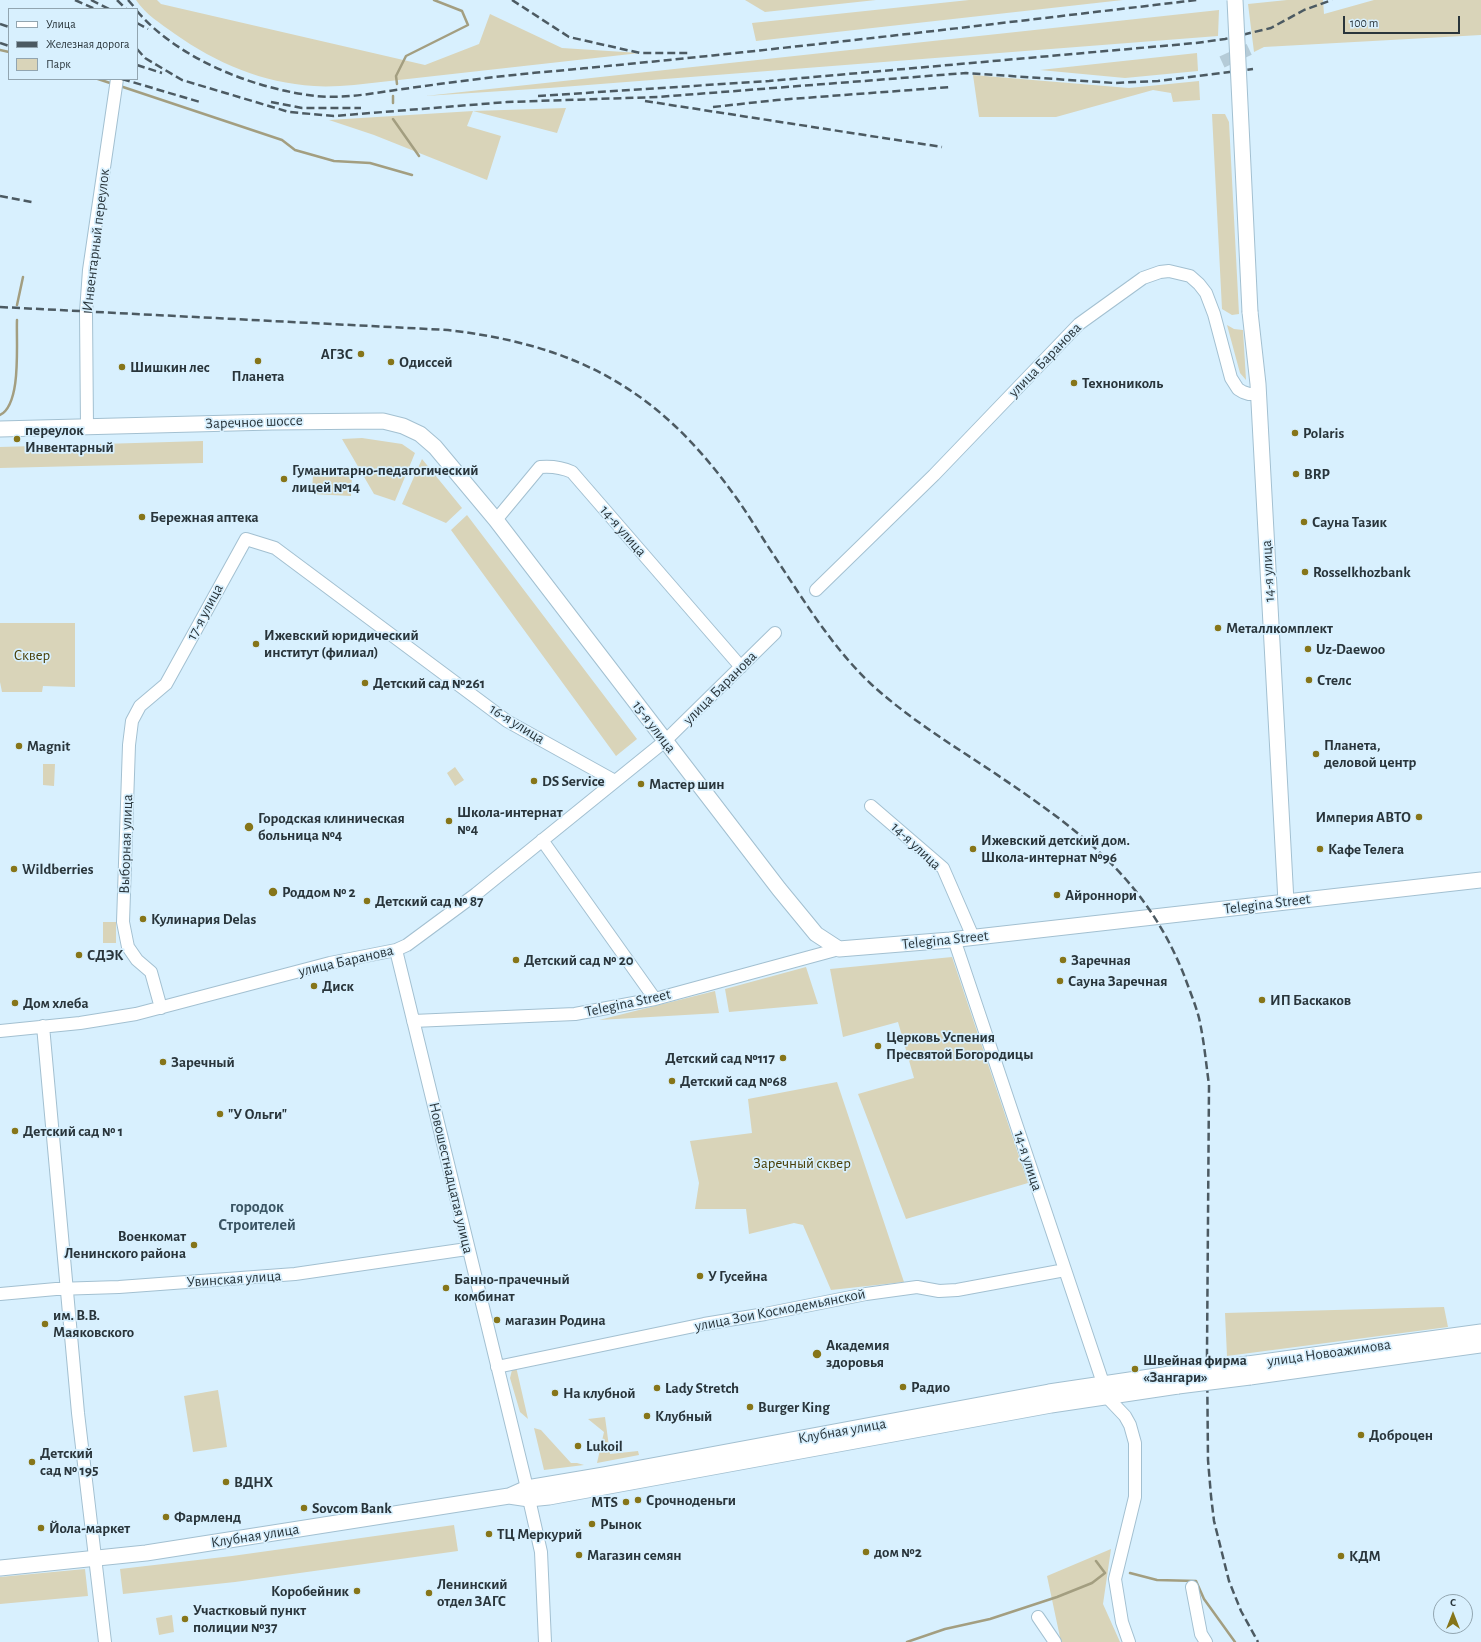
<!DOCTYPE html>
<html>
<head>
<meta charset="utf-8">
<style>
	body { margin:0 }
	#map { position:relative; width:1481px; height:1642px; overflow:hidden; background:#d8f0fe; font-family:"Alegreya Sans",sans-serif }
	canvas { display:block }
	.legend { position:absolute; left:8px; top:8px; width:130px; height:72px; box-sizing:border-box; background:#d8f0fe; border:1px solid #92a5b0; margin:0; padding:5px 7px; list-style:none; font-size:12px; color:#29353b }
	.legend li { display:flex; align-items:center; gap:8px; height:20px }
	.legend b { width:20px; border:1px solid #92a5b0 }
	.north { position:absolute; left:1433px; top:1594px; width:40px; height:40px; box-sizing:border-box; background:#d8f0fe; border:1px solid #92a5b0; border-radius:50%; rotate:0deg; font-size:11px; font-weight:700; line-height:16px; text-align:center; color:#29353b }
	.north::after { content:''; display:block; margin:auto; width:14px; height:18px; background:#867519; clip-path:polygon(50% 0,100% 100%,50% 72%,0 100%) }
	.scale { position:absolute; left:1343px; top:16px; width:117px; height:18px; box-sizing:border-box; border:2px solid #29353b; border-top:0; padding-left:5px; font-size:12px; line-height:14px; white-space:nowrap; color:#29353b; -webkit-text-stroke:3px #d8f0fe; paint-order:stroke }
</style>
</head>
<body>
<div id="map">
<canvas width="1481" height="1642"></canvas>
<ul class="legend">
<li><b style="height:5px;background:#fff"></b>Улица</li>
<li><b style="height:5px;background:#4c5a62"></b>Железная дорога</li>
<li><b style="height:11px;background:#d9d4b9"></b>Парк</li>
</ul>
<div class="north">С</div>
<div class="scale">100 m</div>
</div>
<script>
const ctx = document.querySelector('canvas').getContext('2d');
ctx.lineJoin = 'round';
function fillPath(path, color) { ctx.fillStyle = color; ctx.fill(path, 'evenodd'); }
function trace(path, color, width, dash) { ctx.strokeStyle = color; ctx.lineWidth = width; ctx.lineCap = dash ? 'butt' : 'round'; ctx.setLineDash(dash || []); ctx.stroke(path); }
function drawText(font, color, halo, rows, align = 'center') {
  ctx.font = font + ' "Alegreya Sans",sans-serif'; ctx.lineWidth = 3.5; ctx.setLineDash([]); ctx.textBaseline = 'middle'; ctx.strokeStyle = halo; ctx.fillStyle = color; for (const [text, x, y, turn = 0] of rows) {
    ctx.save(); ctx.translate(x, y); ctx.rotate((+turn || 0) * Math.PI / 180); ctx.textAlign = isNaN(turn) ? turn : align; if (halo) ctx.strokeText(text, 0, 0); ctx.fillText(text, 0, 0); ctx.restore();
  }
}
fillPath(new Path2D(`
	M 136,0 L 157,0 L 161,4 L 425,65 L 479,44 L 490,14 L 562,48 L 640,53 L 354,85 C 341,86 327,87 314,86 C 263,83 216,63 175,34 C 160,23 146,15 136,0 Z
	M 745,0 L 876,0 L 765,12 Z
	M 969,0 L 1123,0 L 756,41 L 752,23 Z
	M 1287,0 L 1323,0 L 1324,14 L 1374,0 L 1481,0 L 1481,35 L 1264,47 L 1254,52 L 1248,4 Z
	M 1219,10 L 1218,36 L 549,88 L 425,96 Z
	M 1197,53 L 1198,71 L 1125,78 L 1040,70 Z
	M 973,75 L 1129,88 L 1199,81 L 1200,100 L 1173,102 L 1171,93 L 1153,90 L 1056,117 L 979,117 Z
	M 566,108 L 557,133 L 473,111 L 467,126 L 501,136 L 487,180 L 374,135 L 329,120 L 473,111 Z
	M 1212,114 L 1225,114 L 1229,122 L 1239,314 L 1232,315 L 1222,309 Z
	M 1227,325 L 1234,329 L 1243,330 L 1246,380 L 1240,373 Z
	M 362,438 L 402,444 L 415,453 L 395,501 L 374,494 L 342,439 Z
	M 203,441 L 203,463 L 0,468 L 0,447 Z
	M 422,459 L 462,508 L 446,523 L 402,504 Z
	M 313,473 L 352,475 L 351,496 L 312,494 Z
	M 467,515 L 637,739 L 616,756 L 451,530 Z
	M 0,623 L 75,623 L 75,687 L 43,686 L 42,692 L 2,692 L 0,682 Z
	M 43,764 L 55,764 L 54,786 L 43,785 Z
	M 455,767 L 464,780 L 455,786 L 447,773 Z
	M 103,922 L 116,922 L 116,943 L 103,943 Z
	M 952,957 L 1028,1183 L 906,1219 L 858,1094 L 914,1078 L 898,1022 L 843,1037 L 830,969 Z
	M 806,967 L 818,1004 L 729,1012 L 725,989 Z
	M 715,991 L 719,1013 L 599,1020 Z
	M 837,1082 L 904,1282 L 831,1290 L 803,1225 L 794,1223 L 749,1234 L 746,1209 L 695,1209 L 699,1183 L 690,1141 L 752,1133 L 748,1099 Z
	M 1444,1307 L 1448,1327 L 1227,1356 L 1225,1313 Z
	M 516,1368 L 517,1371 L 528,1419 L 520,1412 L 510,1378 L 512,1370 Z
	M 218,1390 L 227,1447 L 193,1452 L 184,1396 Z
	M 605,1417 L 610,1454 L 638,1451 L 639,1455 L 597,1463 L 604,1432 L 588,1419 Z
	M 534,1428 L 541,1430 L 571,1463 L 577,1463 L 584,1465 L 544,1470 Z
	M 454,1525 L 458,1551 L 235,1582 L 123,1594 L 120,1569 L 232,1556 Z
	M 1111,1549 L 1103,1604 L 1120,1642 L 1061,1642 L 1047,1576 Z
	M 85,1569 L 88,1596 L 0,1604 L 0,1577 Z
	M 172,1615 L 174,1632 L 159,1635 L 156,1618 Z`), '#d9d4b9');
trace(new Path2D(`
	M 0,50 L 9,52
	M 98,79 L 110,83
	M 397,84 L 396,76 L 406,56 L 468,25 L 462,11 L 434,0
	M 123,87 L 282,140 L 295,150 L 334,161 L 370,163 L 412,175
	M 393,103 L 393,96
	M 393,119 L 419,156
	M 17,305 L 23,277
	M 0,415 C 22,404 16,343 17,320
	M 1130,1573 L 1157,1580 L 1196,1581 L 1204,1599 L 1235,1642
	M 907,1642 L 945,1629 L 990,1619 L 1057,1597 L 1092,1583 L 1105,1573 L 1096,1561`), '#a39e80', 2.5);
trace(new Path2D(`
	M 1222,62 L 1252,48`), '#b5cbd7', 12, [12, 6]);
const minor = new Path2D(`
	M 87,427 L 86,312 L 89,270 L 117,79
	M 496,520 L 540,467 C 552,466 561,467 572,472 L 741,667
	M 816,590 L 934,475 L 1079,324 L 1143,278 L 1160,272 L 1169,271 L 1190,276 L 1199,284 L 1206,293 L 1214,314 L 1231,378 L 1238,389 L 1243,392 L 1249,394 L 1258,394
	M 871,806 L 943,868 L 973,937
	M 542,840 L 655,999
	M 954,939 L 1103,1383
	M 396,950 L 527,1488
	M 161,1008 L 151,972 L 137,960 L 128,947 L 123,922 L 129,745 L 132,721 L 140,706 L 166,684 L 246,539 L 275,548 L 507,721 L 615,781
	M 413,1021 L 575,1014 L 655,999 L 839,949
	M 43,1026 L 78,1413 L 105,1642
	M 0,1031 L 80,1023 L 136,1014 L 330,963 L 396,950 L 407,945 L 476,894 L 665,741 L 775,633
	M 0,1294 L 56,1289 L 119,1287 L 295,1274 L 467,1249
	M 497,1367 L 704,1324 L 765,1314 L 866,1294 L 917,1287 L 939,1291 L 957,1290 L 1065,1270
	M 1106,1396 L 1125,1416 L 1130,1425 L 1135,1443 L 1135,1497 L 1115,1579 L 1122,1622 L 1129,1642
	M 529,1499 L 541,1552 L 545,1642
	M 1192,1587 L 1201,1634 L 1206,1642
	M 1038,1617 L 1055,1642`);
const major = new Path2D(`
	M 1250,312 L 1258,384 L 1286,902
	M 0,429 L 272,422 L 383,421 L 403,426 L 420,434 L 435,447 L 496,520 L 779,889 L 816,934 L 839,949 L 950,940 L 1481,880
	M 1248,1364 L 1481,1332
	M 1250,1377 L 1481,1345
	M 509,1496 L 529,1499 L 549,1497 L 1051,1405 L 1178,1386
	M 0,1568 L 146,1553 L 509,1496 L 527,1488 L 604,1475 L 1049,1392 L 1177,1373`);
trace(minor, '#a3c0d1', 14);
trace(major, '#a3c0d1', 17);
trace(minor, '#fff', 12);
trace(major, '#fff', 15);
trace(new Path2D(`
	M 75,0 L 95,9
	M 91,0 L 109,9
	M 117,0 L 126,9
	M 128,0 L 136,9
	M 512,0 L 569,37 L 640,53 L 691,53
	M 137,11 C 178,59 254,89 316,96 C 345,99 374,93 403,89 C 446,83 490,77 533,73 C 755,53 976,26 1197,0
	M 137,23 L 148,29
	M 0,24 L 9,27
	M 0,43 L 9,46
	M 137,49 L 145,58 L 182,80 L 289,112 L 334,116 L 507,102 L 658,97 L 966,73 L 1114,83 L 1158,81 L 1253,69
	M 137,65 L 162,73
	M 122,79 L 200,102
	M 538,96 L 769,81 L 1196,43 L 1225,39 L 1271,28 L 1304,10 L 1332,0
	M 645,101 L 942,147
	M 271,102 L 302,108 L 361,108
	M 713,107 L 777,100 L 951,87
	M 0,196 L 32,202
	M 0,307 L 448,330 C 575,345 657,388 732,492 C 747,512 759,533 773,554 C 803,599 831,646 871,684 C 907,717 949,743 990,770 C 1076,828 1144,875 1184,975 C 1189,989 1195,1003 1199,1018 C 1204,1040 1206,1063 1209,1085 L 1207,1354 L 1208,1460 L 1211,1496 L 1214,1521 L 1229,1581 L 1241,1611 L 1258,1642`), '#4c5a62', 2.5, [8, 4]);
const majorBridge = new Path2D(`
	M 1235,0 L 1250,312
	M 1177,1373 L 1248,1364
	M 1178,1386 L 1250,1377`);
trace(majorBridge, '#a3c0d1', 17, []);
trace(majorBridge, '#fff', 15);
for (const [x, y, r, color] of [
	[361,354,4,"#867519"],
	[258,361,4,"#867519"],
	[391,362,4,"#867519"],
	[122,367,4,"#867519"],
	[1074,383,4,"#867519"],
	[1295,433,4,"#867519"],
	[17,439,4,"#867519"],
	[1296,474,4,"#867519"],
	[284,479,4,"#867519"],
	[142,517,4,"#867519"],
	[1304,522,4,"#867519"],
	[1305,572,4,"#867519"],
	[1218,628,4,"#867519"],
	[256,644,4,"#867519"],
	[1308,649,4,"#867519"],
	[1309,680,4,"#867519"],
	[365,683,4,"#867519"],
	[19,746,4,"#867519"],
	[1316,754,4,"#867519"],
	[534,781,4,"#867519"],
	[641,784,4,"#867519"],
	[1419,817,4,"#867519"],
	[449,821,4,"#867519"],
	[249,827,5,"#867519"],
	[973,849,4,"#867519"],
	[1320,849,4,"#867519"],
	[14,869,4,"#867519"],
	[273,892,5,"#867519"],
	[1057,895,4,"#867519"],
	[367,901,4,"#867519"],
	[143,919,4,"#867519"],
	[79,955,4,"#867519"],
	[516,960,4,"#867519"],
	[1063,960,4,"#867519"],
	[1060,981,4,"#867519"],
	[314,986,4,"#867519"],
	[1262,1000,4,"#867519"],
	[15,1003,4,"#867519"],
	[878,1046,4,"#867519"],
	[783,1058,4,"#867519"],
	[163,1062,4,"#867519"],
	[672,1081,4,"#867519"],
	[220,1114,4,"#867519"],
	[15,1131,4,"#867519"],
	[194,1245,4,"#867519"],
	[700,1276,4,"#867519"],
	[446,1288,4,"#867519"],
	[497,1320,4,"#867519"],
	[45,1324,4,"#867519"],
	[817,1354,5,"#867519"],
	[1135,1369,4,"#867519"],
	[903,1387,4,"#867519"],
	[657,1388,4,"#867519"],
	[555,1393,4,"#867519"],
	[750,1407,4,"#867519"],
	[647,1416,4,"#867519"],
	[1361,1435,4,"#867519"],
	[578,1446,4,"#867519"],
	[32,1462,4,"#867519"],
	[226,1482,4,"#867519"],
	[638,1500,4,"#867519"],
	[626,1502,4,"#867519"],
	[304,1508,4,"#867519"],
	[166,1517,4,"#867519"],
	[592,1524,4,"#867519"],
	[41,1528,4,"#867519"],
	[489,1534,4,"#867519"],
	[866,1552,4,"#867519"],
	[579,1555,4,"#867519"],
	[1341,1556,4,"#867519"],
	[357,1591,4,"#867519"],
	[429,1593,4,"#867519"],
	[185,1619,4,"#867519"]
]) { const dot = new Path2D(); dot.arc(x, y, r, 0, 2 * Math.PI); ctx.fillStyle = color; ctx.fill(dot); trace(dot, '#d8f0fe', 1.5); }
drawText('15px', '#29353b', '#d8f0fe', [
	["Инвентарный переулок",96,240,-83],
	["улица Баранова",1045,360,-46],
	["Заречное шоссе",254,422,-2],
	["14-я улица",623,531,49],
	["14-я улица",1268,571,-93],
	["17-я улица",205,612,-62],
	["улица Баранова",720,688,-45],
	["16-я улица",517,724,32],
	["15-я улица",654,727,53],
	["Выборная улица",126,844,-88],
	["14-я улица",916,846,43],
	["Telegina Street",1267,904,-7],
	["Telegina Street",945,940,-6],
	["улица Баранова",346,961,-13],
	["Telegina Street",628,1003,-12],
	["14-я улица",1028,1161,72],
	["Новошестнадцатая улица",451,1178,77],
	["Увинская улица",234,1279,-4],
	["улица Зои Космодемьянской",780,1310,-11],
	["улица Новоажимова",1329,1353,-8],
	["Клубная улица",842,1431,-10],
	["Клубная улица",255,1536,-9]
]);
drawText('bold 15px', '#29353b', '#d8f0fe', [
	["АГЗС",353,354,"right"],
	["Одиссей",399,362],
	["Шишкин лес",130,367],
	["Планета",258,376,"center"],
	["Технониколь",1082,383],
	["переулок",25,430],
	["Инвентарный",25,447],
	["Polaris",1303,433],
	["Гуманитарно-педагогический",292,470],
	["лицей №14",292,487],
	["BRP",1304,474],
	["Бережная аптека",150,517],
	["Сауна Тазик",1312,522],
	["Rosselkhozbank",1313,572],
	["Металлкомплект",1226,628],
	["Ижевский юридический",264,635],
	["институт (филиал)",264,652],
	["Uz-Daewoo",1316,649],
	["Стелс",1317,680],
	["Детский сад №261",373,683],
	["Планета,",1324,745],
	["деловой центр",1324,762],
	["Magnit",27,746],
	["DS Service",542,781],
	["Мастер шин",649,784],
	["Школа-интернат",457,812],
	["№4",457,829],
	["Империя АВТО",1411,817,"right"],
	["Городская клиническая",258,818],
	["больница №4",258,835],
	["Ижевский детский дом.",981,840],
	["Школа-интернат №96",981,857],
	["Кафе Телега",1328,849],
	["Wildberries",22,869],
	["Роддом № 2",282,892],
	["Айроннори",1065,895],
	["Детский сад № 87",375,901],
	["Кулинария Delas",151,919],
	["СДЭК",87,955],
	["Детский сад № 20",524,960],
	["Заречная",1071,960],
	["Сауна Заречная",1068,981],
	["Диск",322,986],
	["ИП Баскаков",1270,1000],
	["Дом хлеба",23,1003],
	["Церковь Успения",886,1037],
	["Пресвятой Богородицы",886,1054],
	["Детский сад №117",775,1058,"right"],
	["Заречный",171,1062],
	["Детский сад №68",680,1081],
	["\"У Ольги\"",228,1114],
	["Детский сад № 1",23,1131],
	["Военкомат",186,1236,"right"],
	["Ленинского района",186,1253,"right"],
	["У Гусейна",708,1276],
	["Банно-прачечный",454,1279],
	["комбинат",454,1296],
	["им. В.В.",53,1315],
	["Маяковского",53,1332],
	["магазин Родина",505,1320],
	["Академия",826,1345],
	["здоровья",826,1362],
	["Швейная фирма",1143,1360],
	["«Зангари»",1143,1377],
	["Радио",911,1387],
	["Lady Stretch",665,1388],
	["На клубной",563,1393],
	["Burger King",758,1407],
	["Клубный",655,1416],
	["Доброцен",1369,1435],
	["Lukoil",586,1446],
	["Детский",40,1453],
	["сад № 195",40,1470],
	["ВДНХ",234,1482],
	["Срочноденьги",646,1500],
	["MTS",618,1502,"right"],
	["Sovcom Bank",312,1508],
	["Фармленд",174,1517],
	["Рынок",600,1524],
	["Йола-маркет",49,1528],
	["ТЦ Меркурий",497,1534],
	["дом №2",874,1552],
	["Магазин семян",587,1555],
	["КДМ",1349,1556],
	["Ленинский",437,1584],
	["отдел ЗАГС",437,1601],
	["Коробейник",349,1591,"right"],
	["Участковый пункт",193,1610],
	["полиции №37",193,1627]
], 'left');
drawText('15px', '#483e06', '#d8f0fe', [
	["Сквер",32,655],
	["Заречный сквер",802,1163]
]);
drawText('bold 16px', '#3b5564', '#d8f0fe', [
	["городок",257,1207],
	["Строителей",257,1225]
]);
</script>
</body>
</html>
